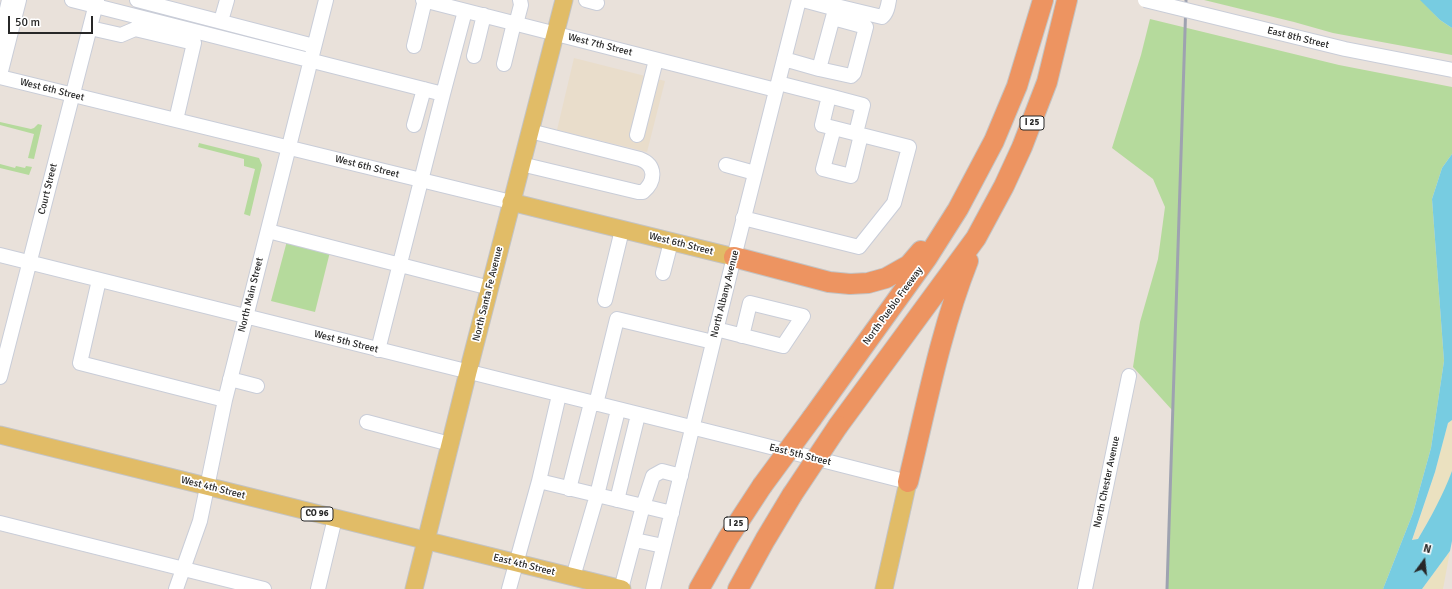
<!DOCTYPE html>
<html>
<head>
<meta charset="utf-8">
<style>
	body { margin:0 }
	#map { position:relative; width:1452px; height:589px; overflow:hidden; background:#e9e1da; font-family:Signika,sans-serif }
	canvas { display:block }
	.north { position:absolute; left:1404px; top:541px; width:40px; height:40px; -webkit-text-stroke:3px #fff; paint-order:stroke; rotate:15deg; font-size:11px; font-weight:700; line-height:16px; text-align:center; color:#272727 }
	.north::after { content:''; display:block; margin:auto; width:14px; height:18px; background:#272727; clip-path:polygon(50% 0,100% 100%,50% 72%,0 100%) }
	.scale { position:absolute; left:8px; top:16px; width:85px; height:18px; box-sizing:border-box; border:2px solid #272727; border-top:0; padding-left:5px; font-size:12px; line-height:14px; white-space:nowrap; color:#272727; -webkit-text-stroke:3px #fff; paint-order:stroke }
</style>
</head>
<body>
<div id="map">
<canvas width="1452" height="589"></canvas>
<div class="north">N</div>
<div class="scale">50 m</div>
</div>
<script>
const ctx = document.querySelector('canvas').getContext('2d');
ctx.lineJoin = 'round';
function fillPath(path, color) { ctx.fillStyle = color; ctx.fill(path, 'evenodd'); }
function trace(path, color, width, dash) { ctx.strokeStyle = color; ctx.lineWidth = width; ctx.lineCap = dash ? 'butt' : 'round'; ctx.setLineDash(dash || []); ctx.stroke(path); }
function drawText(font, color, halo, rows, align = 'center') {
  ctx.font = font + ' Signika,sans-serif'; ctx.lineWidth = 3.5; ctx.setLineDash([]); ctx.textBaseline = 'middle'; ctx.strokeStyle = halo; ctx.fillStyle = color; for (const [text, x, y, turn = 0] of rows) {
    ctx.save(); ctx.translate(x, y); ctx.rotate((+turn || 0) * Math.PI / 180); ctx.textAlign = isNaN(turn) ? turn : align; if (halo) ctx.strokeText(text, 0, 0); ctx.fillText(text, 0, 0); ctx.restore();
  }
}
fillPath(new Path2D(`
	M 574,58 L 665,81 L 647,152 L 557,130 Z`), '#e9ddcb');
fillPath(new Path2D(`
	M 1204,0 L 1421,0 L 1440,20 L 1452,28 L 1452,55 L 1333,33 L 1294,22 Z
	M 1150,19 L 1339,65 L 1452,87 L 1452,154 L 1442,168 L 1432,199 L 1444,361 L 1431,448 L 1413,513 L 1383,589 L 1167,589 L 1172,410 L 1133,367 L 1140,322 L 1158,259 L 1165,207 L 1153,179 L 1112,148 L 1141,55 Z
	M 0,122 L 31,129 L 34,128 L 38,124 L 42,125 L 34,159 L 28,158 L 34,134 L 0,125 Z
	M 199,143 L 259,158 L 262,165 L 250,216 L 244,214 L 255,169 L 244,166 L 244,159 L 198,147 Z
	M 0,164 L 15,168 L 16,166 L 25,168 L 26,166 L 32,167 L 29,175 L 0,168 Z
	M 287,241 L 330,252 L 315,312 L 271,301 Z`), '#b5da9c');
fillPath(new Path2D(`
	M 1452,420 C 1452,436 1452,454 1452,470 C 1450,488 1427,523 1418,539 L 1412,541 L 1435,472 L 1448,423 Z
	M 1450,551 L 1443,589 L 1422,589 Z`), '#ebe1c0');
fillPath(new Path2D(`
	M 1420,0 L 1452,0 L 1452,28 L 1440,20 Z
	M 1452,154 L 1452,420 L 1448,423 L 1435,472 L 1412,540 L 1418,539 C 1431,517 1443,495 1452,471 L 1452,541 L 1450,551 L 1422,589 L 1383,589 L 1413,513 L 1431,448 L 1444,361 L 1432,199 L 1442,168 Z`), '#77cce1');
const minor = new Path2D(`
	M 72,0 L 443,94 L 378,350
	M 137,0 L 314,46
	M 423,0 L 776,90
	M 586,0 L 597,3
	M 803,0 L 829,7 L 836,6 L 882,17 C 887,13 888,6 889,0
	M 833,18 L 866,27 L 854,73 L 851,76 L 819,69 L 836,6
	M 221,21 L 227,0
	M 516,24 L 521,5 L 520,0
	M 90,28 L 121,35 L 135,29 L 194,43 L 176,120
	M 3,45 L 1,35 L 9,0
	M 414,46 L 425,0
	M 474,56 L 484,15
	M 784,59 L 819,69
	M 504,64 L 514,23
	M 0,75 L 19,0
	M 0,77 L 511,202
	M 778,83 L 829,96 L 822,125 L 834,128 L 823,169 L 851,176 L 861,135
	M 443,94 L 465,11
	M 829,96 L 863,105 L 856,133
	M 414,125 L 424,89
	M 637,135 L 656,60
	M 521,164 L 638,192 L 643,192 C 656,181 656,165 640,159 L 530,131
	M 726,165 L 755,173
	M 743,218 L 859,247 L 894,203 L 909,147 L 834,128
	M 268,231 L 490,288
	M 0,255 L 751,442 L 908,482
	M 663,273 L 671,242
	M 99,280 L 80,363 L 225,400
	M 605,300 L 622,230
	M 716,329 L 783,346 L 803,316 L 750,303 L 742,336
	M 0,377 L 97,0
	M 230,379 L 257,386
	M 559,395 L 539,481 L 597,495 L 618,410
	M 596,404 L 617,319 L 713,342
	M 367,422 L 450,444
	M 569,489 L 591,403
	M 617,500 L 638,415
	M 0,523 L 264,589
	M 635,540 L 663,546
	M 573,577 L 597,495 L 672,513
	M 176,589 L 200,521 L 225,400 L 326,0
	M 318,589 L 335,518
	M 509,589 L 539,481
	M 621,589 L 643,506 L 653,476 L 662,471 L 681,476
	M 653,589 L 734,257 L 799,0
	M 1085,589 L 1129,376`);
const major = new Path2D(`
	M 511,202 L 734,257
	M 0,435 L 622,589
	M 414,589 L 468,372 L 564,0
	M 884,589 L 908,482`);
const highway = new Path2D(`
	M 734,257 L 829,282 L 850,284 L 868,283 L 886,278 L 909,265 L 921,251
	M 812,418 L 927,258 L 958,209 L 994,141 L 1017,86 L 1043,0
	M 838,426 L 976,238 L 1004,186 L 1022,147 L 1047,82 L 1067,0
	M 908,482 C 926,408 940,332 968,261
	M 699,589 L 728,538 L 762,486
	M 738,589 L 765,540 L 792,495`);
trace(minor, '#c9cdd8', 16);
trace(major, '#c3c3c3', 19);
trace(highway, '#c3c3c3', 22);
trace(minor, '#fff', 14);
trace(major, '#e1bc67', 17);
trace(highway, '#ed9461', 20);
trace(new Path2D(`
	M 1167,589 L 1186,0`), '#9ea2b0', 3);
const minorBridge = new Path2D(`
	M 1145,0 L 1345,49 L 1452,70`);
const highwayBridge = new Path2D(`
	M 762,486 L 812,418
	M 792,495 L 838,426`);
trace(minorBridge, '#c9cdd8', 16, []);
trace(highwayBridge, '#c3c3c3', 22, []);
trace(minorBridge, '#fff', 14);
trace(highwayBridge, '#ed9461', 20);
for (const [x, y, w] of [
	[1032,123,24],
	[317,514,32],
	[736,524,24]
]) { const box = new Path2D(); box.roundRect(x - w / 2, y - 7, w, 14, 3); ctx.fillStyle = '#fff'; ctx.fill(box); trace(box, '#272727', 1); }
drawText('bold 9px', '#272727', null, [
	["I 25",1032,123],
	["CO 96",317,514],
	["I 25",736,524]
]);
drawText('10px', '#272727', '#fff', [
	["East 8th Street",1298,38,14],
	["West 7th Street",600,45,14],
	["West 6th Street",52,90,14],
	["West 6th Street",367,167,14],
	["Court Street",48,189,-76],
	["West 6th Street",681,244,14],
	["North Santa Fe Avenue",488,294,-76],
	["North Albany Avenue",725,294,-76],
	["North Main Street",251,295,-76],
	["North Pueblo Freeway",893,306,-54],
	["West 5th Street",346,342,14],
	["East 5th Street",800,455,14],
	["North Chester Avenue",1107,482,-78],
	["West 4th Street",213,488,14],
	["East 4th Street",524,565,14]
]);
</script>
</body>
</html>
